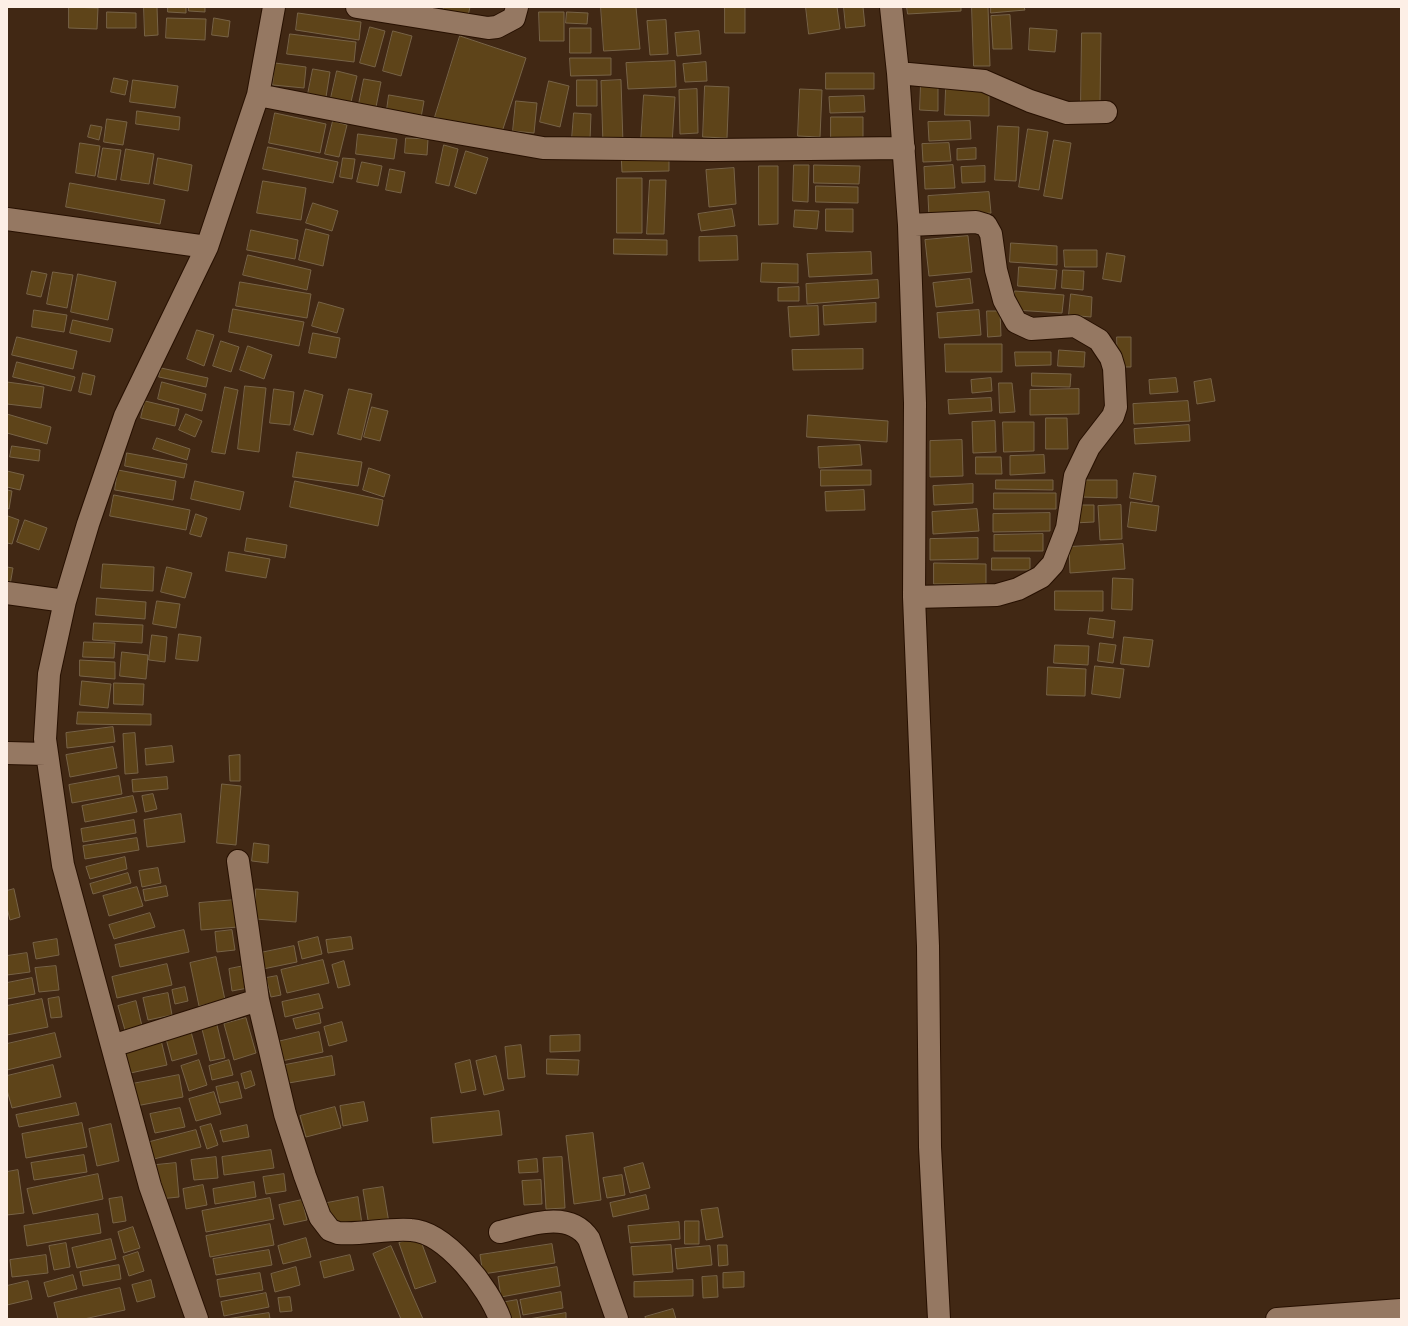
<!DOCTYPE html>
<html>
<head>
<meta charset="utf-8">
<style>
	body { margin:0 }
	#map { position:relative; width:1408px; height:1326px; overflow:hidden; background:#412814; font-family:"Nunito Sans",sans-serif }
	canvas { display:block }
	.frame { position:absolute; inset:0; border:8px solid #fdefe6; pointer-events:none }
</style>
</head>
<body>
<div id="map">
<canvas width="1408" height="1326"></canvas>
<div class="frame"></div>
</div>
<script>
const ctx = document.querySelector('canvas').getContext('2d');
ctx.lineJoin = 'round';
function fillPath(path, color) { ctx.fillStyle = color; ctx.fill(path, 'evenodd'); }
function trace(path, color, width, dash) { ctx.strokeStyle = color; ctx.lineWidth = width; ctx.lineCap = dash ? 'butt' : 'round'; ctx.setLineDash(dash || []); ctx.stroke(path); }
const building = new Path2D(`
	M 69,7 L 98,8 L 97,29 L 69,28 Z
	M 144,7 L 157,7 L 158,35 L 145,36 Z
	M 168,7 L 186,7 L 186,13 L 168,12 Z
	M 189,7 L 205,7 L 205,12 L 189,11 Z
	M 444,7 L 470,7 L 468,16 L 443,11 Z
	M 601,7 L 636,7 L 640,49 L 604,51 Z
	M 725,7 L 745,7 L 745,33 L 725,33 Z
	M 806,7 L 837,7 L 840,29 L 809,34 Z
	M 844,7 L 863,7 L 865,26 L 846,28 Z
	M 907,7 L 961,7 L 961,11 L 908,14 Z
	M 972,7 L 988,7 L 990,66 L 974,66 Z
	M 991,7 L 1024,7 L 1025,10 L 991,13 Z
	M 107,12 L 136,13 L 136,28 L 107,28 Z
	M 539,12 L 564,12 L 564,41 L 540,41 Z
	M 567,12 L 588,13 L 587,24 L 566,23 Z
	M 298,13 L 361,22 L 359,40 L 296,30 Z
	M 1010,15 L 1012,49 L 993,49 L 991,16 Z
	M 167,18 L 206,19 L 205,40 L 166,38 Z
	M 214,18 L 230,21 L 228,37 L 212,35 Z
	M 666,20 L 668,54 L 650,55 L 647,21 Z
	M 370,27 L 385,31 L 375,67 L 360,63 Z
	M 570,28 L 591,28 L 591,53 L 570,53 Z
	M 1030,28 L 1057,30 L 1055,52 L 1029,50 Z
	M 393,31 L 412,36 L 401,76 L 383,71 Z
	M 699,31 L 701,54 L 677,56 L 675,33 Z
	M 1082,33 L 1101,33 L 1100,103 L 1081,102 Z
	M 290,34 L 356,42 L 354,62 L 287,54 Z
	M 460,36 L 526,58 L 500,138 L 435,117 Z
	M 570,58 L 611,58 L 611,75 L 571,76 Z
	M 675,61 L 676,87 L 628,89 L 626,63 Z
	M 706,62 L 707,81 L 685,82 L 683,64 Z
	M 275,63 L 306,67 L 304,88 L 273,85 Z
	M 313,69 L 330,72 L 326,97 L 308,94 Z
	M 337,71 L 357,76 L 351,102 L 331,98 Z
	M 826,73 L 874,73 L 874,89 L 826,89 Z
	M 114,78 L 128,81 L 125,95 L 111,92 Z
	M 364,79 L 381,82 L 376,107 L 359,104 Z
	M 133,80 L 178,86 L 175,108 L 130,102 Z
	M 577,80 L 597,80 L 597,106 L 577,106 Z
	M 621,80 L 623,144 L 603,145 L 601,81 Z
	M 549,81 L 569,86 L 560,127 L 540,122 Z
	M 921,83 L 938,84 L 938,111 L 920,110 Z
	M 705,86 L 729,87 L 727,138 L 703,137 Z
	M 697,89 L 698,133 L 680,134 L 679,90 Z
	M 800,89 L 822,90 L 820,137 L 798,136 Z
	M 946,89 L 989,91 L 989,116 L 945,115 Z
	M 389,95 L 424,101 L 420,123 L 386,117 Z
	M 644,95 L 675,97 L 672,144 L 641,142 Z
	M 864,96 L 865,112 L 830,113 L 829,97 Z
	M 516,101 L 537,103 L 534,133 L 513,131 Z
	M 137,111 L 180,117 L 179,130 L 136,124 Z
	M 275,113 L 326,124 L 320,153 L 269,143 Z
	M 574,113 L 591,114 L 590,140 L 572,139 Z
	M 831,117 L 863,117 L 863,138 L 831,138 Z
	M 107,119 L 127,122 L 123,145 L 104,142 Z
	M 333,121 L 347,125 L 339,157 L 325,154 Z
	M 970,121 L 971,139 L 929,141 L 928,122 Z
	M 91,125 L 102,127 L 99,140 L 88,137 Z
	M 998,126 L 1019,127 L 1016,181 L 995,180 Z
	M 1028,129 L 1048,132 L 1039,190 L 1019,187 Z
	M 358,134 L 397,139 L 394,159 L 356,154 Z
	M 406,138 L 428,139 L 427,155 L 405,153 Z
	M 1054,140 L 1071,143 L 1062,199 L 1044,196 Z
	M 80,143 L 100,146 L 95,176 L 76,173 Z
	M 949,143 L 951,161 L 923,162 L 922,144 Z
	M 444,145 L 458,149 L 449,186 L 436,183 Z
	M 268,147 L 338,162 L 333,183 L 263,169 Z
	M 103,148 L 121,150 L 116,180 L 98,177 Z
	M 976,148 L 976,159 L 957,160 L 957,149 Z
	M 126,149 L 154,154 L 149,184 L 121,180 Z
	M 466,151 L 488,158 L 476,194 L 455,187 Z
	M 669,152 L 669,171 L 622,172 L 621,153 Z
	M 158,158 L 192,165 L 188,191 L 154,184 Z
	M 343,158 L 355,159 L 352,179 L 340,177 Z
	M 362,162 L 382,166 L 378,186 L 357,182 Z
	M 794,165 L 809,165 L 808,202 L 793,201 Z
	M 814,165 L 860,166 L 859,184 L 814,183 Z
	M 953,165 L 955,188 L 925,189 L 924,167 Z
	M 759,166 L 778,166 L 778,224 L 759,225 Z
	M 985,166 L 985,182 L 962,183 L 961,167 Z
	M 734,168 L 736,204 L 709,207 L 706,170 Z
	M 390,169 L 405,172 L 401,193 L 386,190 Z
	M 617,178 L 642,178 L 642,233 L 617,233 Z
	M 650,180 L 666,180 L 664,234 L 647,234 Z
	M 263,181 L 306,188 L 301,220 L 257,213 Z
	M 70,183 L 165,200 L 160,224 L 66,207 Z
	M 816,186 L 858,187 L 858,203 L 816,202 Z
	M 989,192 L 991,213 L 929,217 L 928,196 Z
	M 313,203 L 338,211 L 332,231 L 306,223 Z
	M 732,209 L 735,226 L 701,231 L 698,214 Z
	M 826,209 L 853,209 L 853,232 L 826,231 Z
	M 795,210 L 819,211 L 817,229 L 794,227 Z
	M 306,229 L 329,235 L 323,266 L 299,260 Z
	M 251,230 L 298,240 L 295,259 L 247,250 Z
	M 737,236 L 738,260 L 699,261 L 699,237 Z
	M 968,236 L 972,272 L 929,276 L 925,240 Z
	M 614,239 L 667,240 L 667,255 L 614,254 Z
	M 1011,243 L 1057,246 L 1057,265 L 1010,262 Z
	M 1064,250 L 1097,250 L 1097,267 L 1065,267 Z
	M 871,252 L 872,274 L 809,277 L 807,254 Z
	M 1107,253 L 1125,256 L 1121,282 L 1103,279 Z
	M 248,255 L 311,270 L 307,290 L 243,275 Z
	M 762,263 L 798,264 L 798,283 L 761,282 Z
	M 1019,267 L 1057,270 L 1055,289 L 1018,286 Z
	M 1063,270 L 1084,271 L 1083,290 L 1062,288 Z
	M 32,271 L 47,274 L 41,297 L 27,294 Z
	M 53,272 L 73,275 L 67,308 L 47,304 Z
	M 78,274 L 116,282 L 108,320 L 71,312 Z
	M 970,279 L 973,303 L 936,307 L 933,283 Z
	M 878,280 L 879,298 L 807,304 L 806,284 Z
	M 240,282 L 311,294 L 307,318 L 236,306 Z
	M 799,287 L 799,301 L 778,301 L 778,288 Z
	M 1015,291 L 1064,295 L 1062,313 L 1014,310 Z
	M 1071,294 L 1092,297 L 1091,317 L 1069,315 Z
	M 319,302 L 344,309 L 337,333 L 312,326 Z
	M 876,303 L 876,322 L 824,325 L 823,306 Z
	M 818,306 L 819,335 L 790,337 L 788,307 Z
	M 233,309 L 304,322 L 299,346 L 229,332 Z
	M 34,310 L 67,315 L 64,332 L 32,327 Z
	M 979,310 L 981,335 L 939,338 L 937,313 Z
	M 987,311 L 1000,311 L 1001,336 L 988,337 Z
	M 73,320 L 113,329 L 110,342 L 70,333 Z
	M 197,330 L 214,335 L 204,366 L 187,359 Z
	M 313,333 L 340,338 L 336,358 L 309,353 Z
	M 17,337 L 77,351 L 73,369 L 12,355 Z
	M 1117,337 L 1131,337 L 1131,367 L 1118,367 Z
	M 221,341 L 239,347 L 231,372 L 213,366 Z
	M 945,344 L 1002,344 L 1002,372 L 946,372 Z
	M 248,346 L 272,355 L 264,379 L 240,370 Z
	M 863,349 L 863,369 L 793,370 L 792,350 Z
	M 1059,350 L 1085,352 L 1084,367 L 1058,366 Z
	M 1015,352 L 1051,352 L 1051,365 L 1016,366 Z
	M 17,362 L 75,377 L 71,391 L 13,377 Z
	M 161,368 L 208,378 L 206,387 L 159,377 Z
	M 83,373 L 95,376 L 91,395 L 79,392 Z
	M 1032,373 L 1071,374 L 1070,387 L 1032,386 Z
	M 991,378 L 992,391 L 972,393 L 971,380 Z
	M 1176,378 L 1178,392 L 1150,394 L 1149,380 Z
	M 1211,379 L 1215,401 L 1197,404 L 1194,382 Z
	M 7,382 L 44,387 L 41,408 L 7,404 Z
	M 162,382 L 206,394 L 202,411 L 158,399 Z
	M 999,383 L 1012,383 L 1015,412 L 1000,413 Z
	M 245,386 L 266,388 L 259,452 L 238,449 Z
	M 225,387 L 238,390 L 225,454 L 212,452 Z
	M 274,389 L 294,392 L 290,425 L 270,423 Z
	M 349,389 L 372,394 L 361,440 L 338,434 Z
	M 1079,389 L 1079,414 L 1030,415 L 1030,390 Z
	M 305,390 L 323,395 L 313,435 L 294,430 Z
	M 991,398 L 992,411 L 949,414 L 948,400 Z
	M 145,401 L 179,409 L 175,426 L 141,418 Z
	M 1188,401 L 1190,421 L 1134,424 L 1133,404 Z
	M 372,407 L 388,411 L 380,441 L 364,437 Z
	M 7,414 L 51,427 L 47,444 L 7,433 Z
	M 186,414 L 202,421 L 195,437 L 179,430 Z
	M 808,415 L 888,421 L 887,442 L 807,437 Z
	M 1046,418 L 1067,418 L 1068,449 L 1046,449 Z
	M 995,421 L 996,452 L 973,453 L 972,422 Z
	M 1003,422 L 1034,422 L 1034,451 L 1004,452 Z
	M 1189,425 L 1190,441 L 1135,444 L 1134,429 Z
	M 157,438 L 190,449 L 187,460 L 153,449 Z
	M 962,440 L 963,476 L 930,477 L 930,441 Z
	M 860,445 L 862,465 L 819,468 L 818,447 Z
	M 12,446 L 40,450 L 39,461 L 10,457 Z
	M 297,452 L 362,462 L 358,486 L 293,477 Z
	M 127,453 L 187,464 L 184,478 L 125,466 Z
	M 1044,455 L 1045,473 L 1010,475 L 1010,456 Z
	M 976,457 L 1001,457 L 1002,474 L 976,474 Z
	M 369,468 L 390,475 L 384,497 L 363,490 Z
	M 118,470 L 176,481 L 173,500 L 115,490 Z
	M 821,470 L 871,470 L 871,485 L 821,486 Z
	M 7,471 L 24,475 L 20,490 L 7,487 Z
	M 1134,473 L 1156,476 L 1152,502 L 1130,498 Z
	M 996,480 L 1053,480 L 1053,490 L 996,489 Z
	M 1080,480 L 1117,480 L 1117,498 L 1080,497 Z
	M 195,481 L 244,492 L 240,510 L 191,499 Z
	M 295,481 L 383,500 L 378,526 L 290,507 Z
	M 973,484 L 973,503 L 934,505 L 933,486 Z
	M 7,490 L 12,491 L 9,509 L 7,508 Z
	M 864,490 L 865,510 L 826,511 L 825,492 Z
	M 994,493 L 1056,493 L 1056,509 L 994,509 Z
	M 114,495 L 190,510 L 186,530 L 110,516 Z
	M 1131,502 L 1159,506 L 1156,531 L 1128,527 Z
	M 1074,505 L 1094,505 L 1094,522 L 1074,523 Z
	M 1121,505 L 1122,539 L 1100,540 L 1098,506 Z
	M 977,509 L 979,531 L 933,534 L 932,512 Z
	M 1050,513 L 1050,531 L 993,532 L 993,514 Z
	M 196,514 L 207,518 L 201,537 L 190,534 Z
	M 8,516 L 19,520 L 12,544 L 7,543 Z
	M 25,520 L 47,528 L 39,550 L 17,542 Z
	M 1043,534 L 1043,551 L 994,551 L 994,535 Z
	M 247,538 L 287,545 L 285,558 L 245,551 Z
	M 978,538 L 978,559 L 930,560 L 930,539 Z
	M 1123,544 L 1125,569 L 1070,573 L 1069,547 Z
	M 229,552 L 270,559 L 266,578 L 226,571 Z
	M 992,558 L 1030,558 L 1030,570 L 992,570 Z
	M 934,563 L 986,564 L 986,584 L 934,584 Z
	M 103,564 L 154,567 L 153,591 L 101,588 Z
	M 7,567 L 13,568 L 10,585 L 7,584 Z
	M 167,567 L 192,573 L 185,598 L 161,592 Z
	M 1113,578 L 1133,579 L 1132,610 L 1112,609 Z
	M 1055,591 L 1103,591 L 1103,611 L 1055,610 Z
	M 97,598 L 146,602 L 145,619 L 96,615 Z
	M 157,601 L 180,604 L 176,628 L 153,624 Z
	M 1090,618 L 1115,621 L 1113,638 L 1088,634 Z
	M 94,623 L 143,625 L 142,643 L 93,640 Z
	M 179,634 L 201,637 L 198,661 L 176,659 Z
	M 152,635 L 167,637 L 165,662 L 149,660 Z
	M 1124,637 L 1153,640 L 1149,667 L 1121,664 Z
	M 84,642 L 115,643 L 114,658 L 83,657 Z
	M 1100,643 L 1116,645 L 1113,663 L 1098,661 Z
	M 1055,645 L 1089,646 L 1088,665 L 1054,663 Z
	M 122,652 L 148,655 L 146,679 L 120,676 Z
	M 80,660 L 115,662 L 115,679 L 80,676 Z
	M 1095,666 L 1124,669 L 1120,698 L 1092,694 Z
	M 1048,667 L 1086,669 L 1085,696 L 1047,695 Z
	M 82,681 L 111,684 L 108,708 L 80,705 Z
	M 114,683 L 144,684 L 143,705 L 114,704 Z
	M 78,712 L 151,714 L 151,725 L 77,724 Z
	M 113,727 L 115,742 L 67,748 L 66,733 Z
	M 135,733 L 138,773 L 125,774 L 123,734 Z
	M 172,746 L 174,762 L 146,765 L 145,749 Z
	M 113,747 L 117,768 L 70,777 L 66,755 Z
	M 240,755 L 240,781 L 230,781 L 229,756 Z
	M 119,776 L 122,794 L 72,803 L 69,785 Z
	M 167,777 L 168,789 L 133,792 L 132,780 Z
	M 222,784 L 241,786 L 236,845 L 217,843 Z
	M 153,794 L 157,809 L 145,812 L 142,796 Z
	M 133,796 L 137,812 L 85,822 L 82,806 Z
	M 181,814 L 185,842 L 147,847 L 144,820 Z
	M 134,820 L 136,833 L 83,842 L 81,829 Z
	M 137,838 L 139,850 L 85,859 L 83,846 Z
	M 254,843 L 269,845 L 268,863 L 252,861 Z
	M 125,857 L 127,869 L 90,879 L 86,867 Z
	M 158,868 L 161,883 L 142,887 L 139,871 Z
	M 128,873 L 131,883 L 93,894 L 90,884 Z
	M 166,886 L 168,896 L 145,901 L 143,890 Z
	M 137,887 L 143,906 L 109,916 L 103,896 Z
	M 14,889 L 20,917 L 10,920 L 7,908 L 7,891 Z
	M 256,889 L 298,892 L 296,922 L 255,919 Z
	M 235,900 L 238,927 L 201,930 L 199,903 Z
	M 150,913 L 155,927 L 114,939 L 109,925 Z
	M 184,930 L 189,952 L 120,967 L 115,945 Z
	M 232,930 L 235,950 L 217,952 L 215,932 Z
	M 318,937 L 322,954 L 302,959 L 298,942 Z
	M 351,937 L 353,949 L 328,953 L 326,940 Z
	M 57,939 L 59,955 L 36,959 L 33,943 Z
	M 294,946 L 297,962 L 263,969 L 260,953 Z
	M 27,953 L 30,972 L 7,975 L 7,956 Z
	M 216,957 L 225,1000 L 199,1006 L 190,963 Z
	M 323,960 L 329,983 L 287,993 L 281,970 Z
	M 344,961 L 350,985 L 338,988 L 332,965 Z
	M 167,964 L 172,985 L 117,998 L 112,977 Z
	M 56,966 L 59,990 L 39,992 L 35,968 Z
	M 244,966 L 248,988 L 232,991 L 229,969 Z
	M 277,976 L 281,995 L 271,997 L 266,978 Z
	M 32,978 L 35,994 L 7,999 L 7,983 Z
	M 185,987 L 188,1001 L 175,1004 L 172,990 Z
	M 168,993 L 172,1015 L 148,1020 L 143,998 Z
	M 319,994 L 323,1008 L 285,1017 L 282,1002 Z
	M 59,997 L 62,1017 L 51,1018 L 48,999 Z
	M 42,999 L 48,1027 L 7,1035 L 7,1006 Z
	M 136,1001 L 142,1026 L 125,1030 L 118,1006 Z
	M 319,1013 L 321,1023 L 296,1029 L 293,1019 Z
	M 246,1018 L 256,1053 L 234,1060 L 224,1024 Z
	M 342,1022 L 347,1041 L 329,1046 L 324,1027 Z
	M 217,1025 L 225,1058 L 210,1061 L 202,1029 Z
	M 190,1028 L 197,1054 L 172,1061 L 165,1035 Z
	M 319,1032 L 323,1052 L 277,1062 L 273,1043 Z
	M 55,1033 L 61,1057 L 7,1070 L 7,1044 Z
	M 580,1035 L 580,1051 L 550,1052 L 550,1036 Z
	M 161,1040 L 167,1065 L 126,1074 L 121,1049 Z
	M 521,1045 L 525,1077 L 508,1079 L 505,1047 Z
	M 332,1056 L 335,1075 L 283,1084 L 280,1066 Z
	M 496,1056 L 504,1090 L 484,1095 L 476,1061 Z
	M 547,1059 L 579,1060 L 578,1075 L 547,1074 Z
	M 199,1060 L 207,1085 L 189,1091 L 181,1066 Z
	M 229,1060 L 233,1075 L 212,1080 L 209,1066 Z
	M 470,1060 L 476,1090 L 461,1093 L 455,1064 Z
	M 53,1065 L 61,1097 L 12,1108 L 7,1090 L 7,1076 Z
	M 251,1071 L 255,1085 L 245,1089 L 241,1074 Z
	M 179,1075 L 183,1097 L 136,1106 L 132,1084 Z
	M 238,1082 L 242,1098 L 220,1103 L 216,1087 Z
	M 214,1092 L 221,1114 L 196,1121 L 189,1099 Z
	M 364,1102 L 368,1121 L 343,1126 L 340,1106 Z
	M 76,1103 L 79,1115 L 19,1127 L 16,1115 Z
	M 335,1107 L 341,1128 L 306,1137 L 300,1116 Z
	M 180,1108 L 185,1127 L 155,1133 L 150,1114 Z
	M 499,1111 L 502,1135 L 433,1143 L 431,1118 Z
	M 82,1123 L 87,1147 L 26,1158 L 22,1134 Z
	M 111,1124 L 119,1161 L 97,1166 L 89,1129 Z
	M 211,1124 L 218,1145 L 207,1149 L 200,1127 Z
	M 247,1125 L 249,1137 L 223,1142 L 220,1131 Z
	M 196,1130 L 201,1147 L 150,1160 L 146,1143 Z
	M 593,1133 L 601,1200 L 574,1204 L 566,1136 Z
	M 271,1150 L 274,1168 L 224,1175 L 222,1157 Z
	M 84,1155 L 87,1172 L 34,1180 L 31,1163 Z
	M 216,1157 L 218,1178 L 194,1180 L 191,1160 Z
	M 562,1157 L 565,1208 L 546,1209 L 543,1158 Z
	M 537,1159 L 538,1172 L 519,1173 L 518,1161 Z
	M 176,1163 L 179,1197 L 159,1199 L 156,1165 Z
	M 643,1163 L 650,1188 L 630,1193 L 624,1168 Z
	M 18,1170 L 24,1213 L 7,1215 L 7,1172 Z
	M 98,1174 L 103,1199 L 33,1214 L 27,1189 Z
	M 284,1174 L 286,1191 L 266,1194 L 263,1177 Z
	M 622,1175 L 625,1195 L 607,1198 L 603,1178 Z
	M 541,1180 L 542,1204 L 524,1205 L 522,1181 Z
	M 254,1182 L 256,1197 L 215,1204 L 213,1189 Z
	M 203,1185 L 207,1205 L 186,1209 L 183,1189 Z
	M 383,1187 L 389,1223 L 369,1226 L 363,1190 Z
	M 646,1195 L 649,1209 L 613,1217 L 610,1203 Z
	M 122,1197 L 126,1221 L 113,1223 L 109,1199 Z
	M 358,1197 L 362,1224 L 331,1229 L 327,1203 Z
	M 270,1198 L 274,1219 L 206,1232 L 202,1211 Z
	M 302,1200 L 307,1220 L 284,1225 L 279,1205 Z
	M 718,1208 L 723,1237 L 706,1240 L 701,1210 Z
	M 98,1214 L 101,1233 L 27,1246 L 24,1226 Z
	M 685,1221 L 699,1221 L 699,1244 L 685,1244 Z
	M 679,1222 L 680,1239 L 630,1243 L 628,1226 Z
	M 270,1224 L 274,1245 L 210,1257 L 206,1236 Z
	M 133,1227 L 140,1248 L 124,1253 L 118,1232 Z
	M 419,1236 L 436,1282 L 415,1289 L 399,1243 Z
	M 306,1238 L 311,1257 L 283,1264 L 278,1246 Z
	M 111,1239 L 116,1259 L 77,1268 L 72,1248 Z
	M 66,1243 L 70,1267 L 54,1270 L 49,1246 Z
	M 552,1244 L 555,1263 L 483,1274 L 480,1255 Z
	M 671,1245 L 673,1272 L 633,1275 L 631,1247 Z
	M 718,1245 L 727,1245 L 728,1265 L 719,1266 Z
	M 391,1246 L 423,1319 L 401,1319 L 373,1254 Z
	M 710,1246 L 712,1265 L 677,1269 L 675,1249 Z
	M 269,1250 L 272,1265 L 216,1275 L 213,1259 Z
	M 138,1252 L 144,1271 L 129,1276 L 123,1257 Z
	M 46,1255 L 48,1273 L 12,1277 L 10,1260 Z
	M 350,1255 L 354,1270 L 324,1278 L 320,1262 Z
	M 119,1265 L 121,1279 L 83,1286 L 80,1272 Z
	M 296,1267 L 300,1285 L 275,1292 L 271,1274 Z
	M 557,1267 L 560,1286 L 501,1297 L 498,1277 Z
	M 744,1272 L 744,1287 L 723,1288 L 723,1273 Z
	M 260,1273 L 263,1290 L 220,1297 L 217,1280 Z
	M 73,1275 L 77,1289 L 48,1297 L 44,1283 Z
	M 717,1276 L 718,1297 L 703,1298 L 702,1277 Z
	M 151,1280 L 155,1297 L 137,1302 L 132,1285 Z
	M 693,1280 L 693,1296 L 634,1297 L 634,1282 Z
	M 28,1281 L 32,1299 L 7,1305 L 7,1286 Z
	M 120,1288 L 125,1310 L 84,1319 L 58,1319 L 54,1303 Z
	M 561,1292 L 563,1308 L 523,1315 L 520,1300 Z
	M 266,1293 L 269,1307 L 224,1316 L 221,1302 Z
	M 290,1297 L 292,1311 L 280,1312 L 278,1298 Z
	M 517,1300 L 521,1319 L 503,1319 L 500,1303 Z
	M 673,1309 L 676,1319 L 646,1319 L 645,1317 Z
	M 269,1313 L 270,1319 L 226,1319 Z
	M 566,1313 L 566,1319 L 529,1319 Z`);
fillPath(building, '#5e4419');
trace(building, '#776347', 1);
const minor = new Path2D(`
	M 357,7 L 488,28 L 497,27 L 514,18 L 517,7
	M 891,7 L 898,73 L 909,225 L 915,403 L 914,597 L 928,946 L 930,1147 L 939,1319
	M 898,73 L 984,81 L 1030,101 L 1067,113 L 1106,112
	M 258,95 L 423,127 L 543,148 L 713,150 L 904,148
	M 7,219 L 207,247
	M 909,225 L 976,222 L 986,225 L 991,234 L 996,270 L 1004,300 L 1016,322 L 1031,329 L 1075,326 L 1099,340 L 1111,358 L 1114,368 L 1116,407 L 1113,416 L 1089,447 L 1075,476 L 1067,528 L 1053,564 L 1041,577 L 1018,589 L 997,595 L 914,597
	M 7,593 L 65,601
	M 7,753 L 46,754
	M 238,861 L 258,1000 L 285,1114 L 305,1176 L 320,1217 L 330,1230 L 338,1233 C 362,1235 387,1228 411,1230 C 446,1232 489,1288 500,1319
	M 112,1046 L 258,1000
	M 500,1232 C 528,1225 570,1209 589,1239 L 617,1319
	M 197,1319 L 150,1186 L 63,865 L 45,739 L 49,674 L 65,601 L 88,524 L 125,416 L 207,247 L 258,95 L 274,7
	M 1277,1319 L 1401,1310`);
trace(minor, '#271000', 24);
trace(minor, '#957862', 22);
</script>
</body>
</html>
